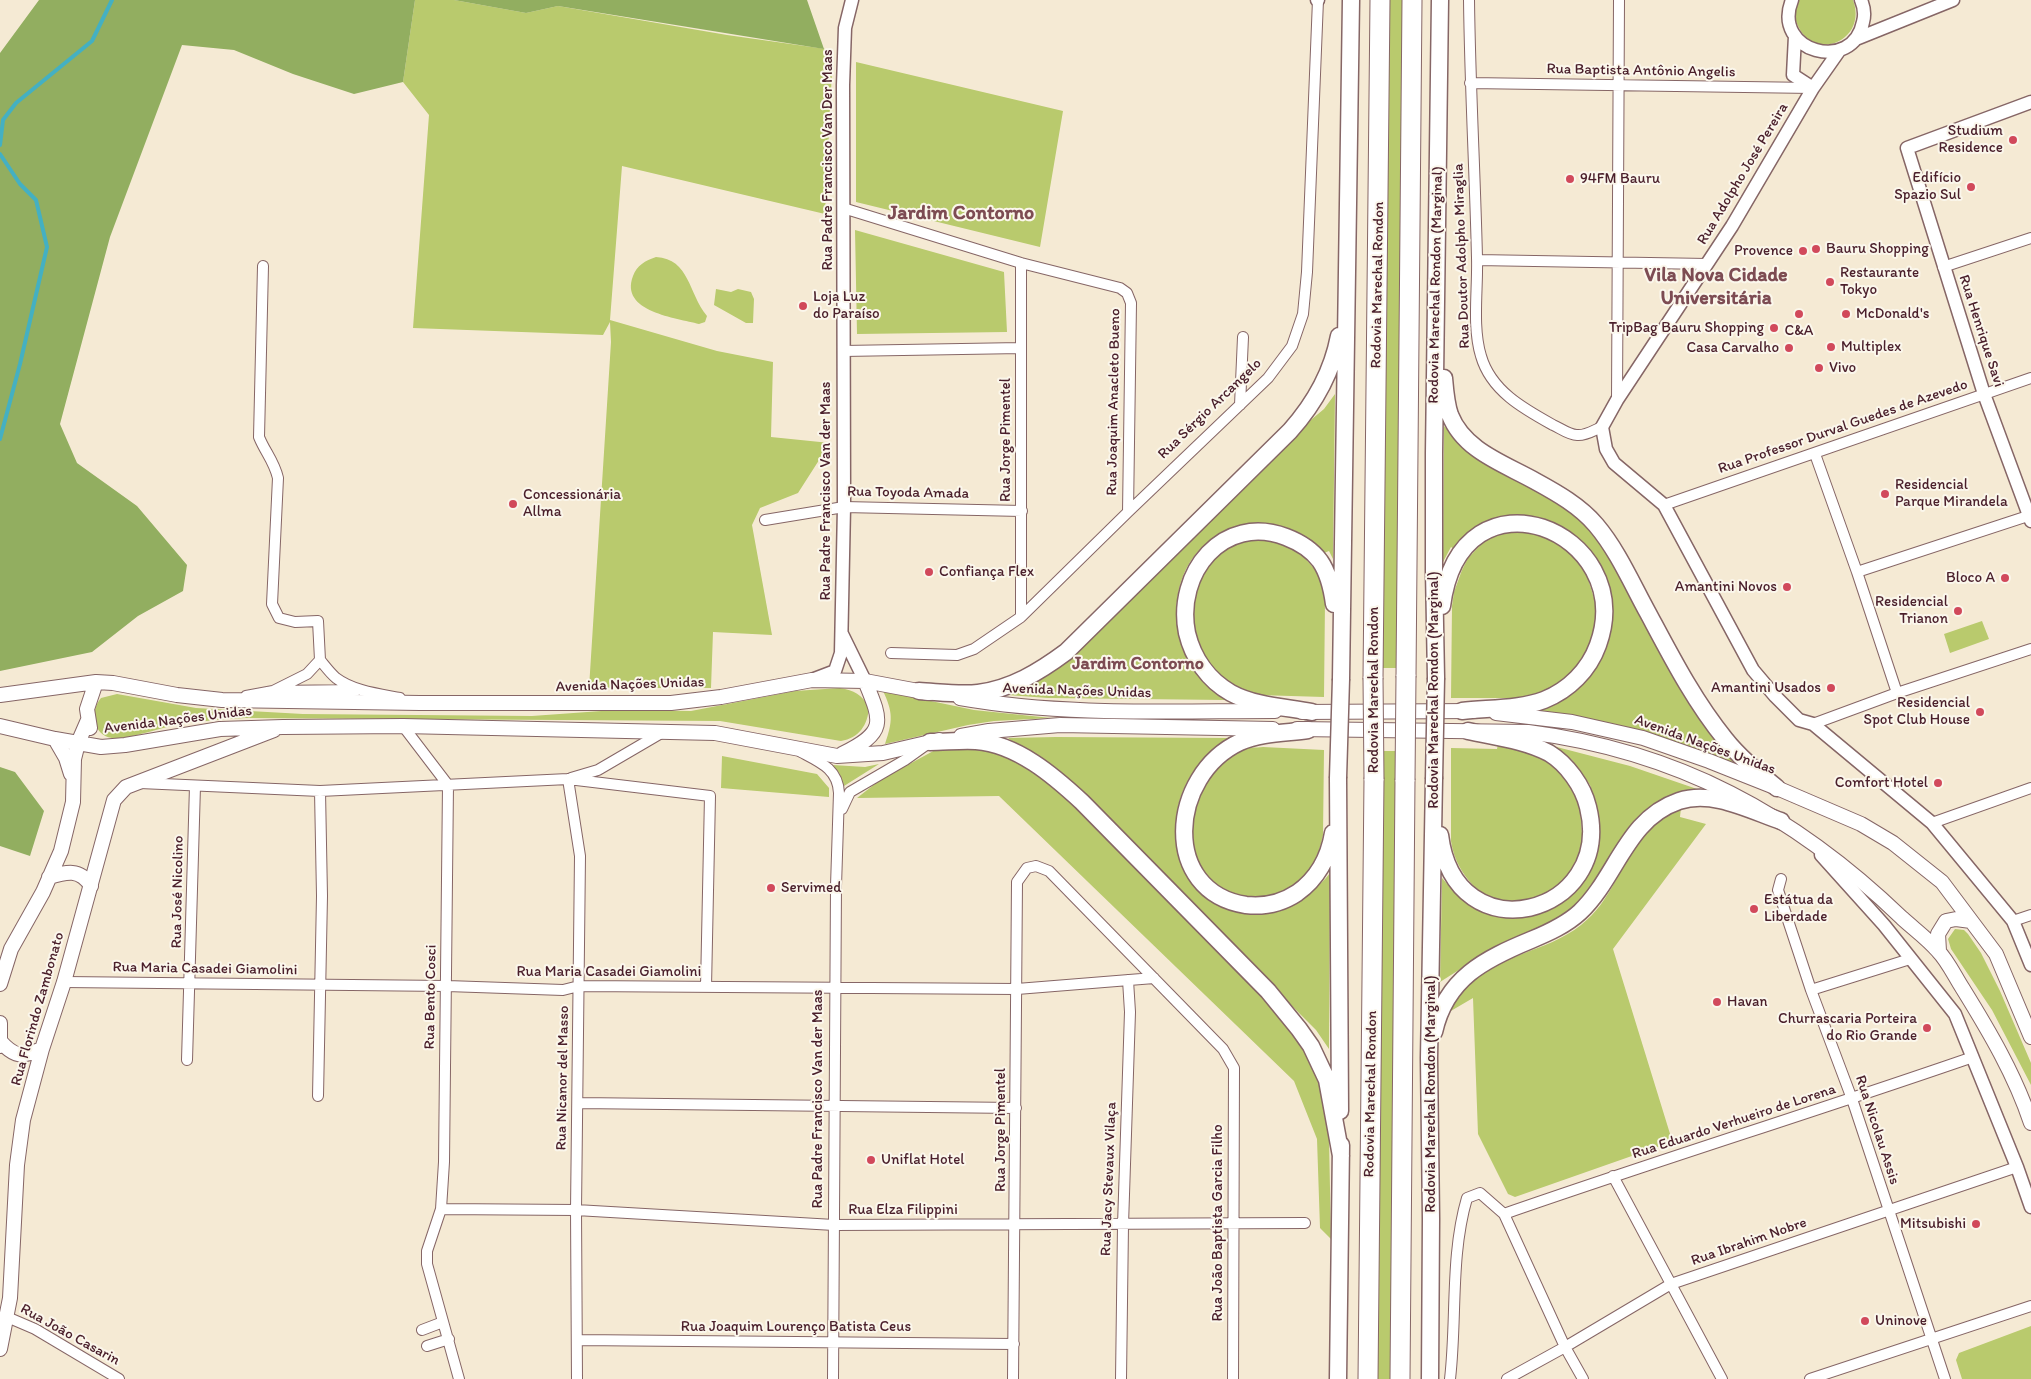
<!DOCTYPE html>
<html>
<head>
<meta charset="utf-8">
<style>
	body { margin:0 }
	canvas { display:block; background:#f5ead4 }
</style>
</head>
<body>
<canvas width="2031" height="1379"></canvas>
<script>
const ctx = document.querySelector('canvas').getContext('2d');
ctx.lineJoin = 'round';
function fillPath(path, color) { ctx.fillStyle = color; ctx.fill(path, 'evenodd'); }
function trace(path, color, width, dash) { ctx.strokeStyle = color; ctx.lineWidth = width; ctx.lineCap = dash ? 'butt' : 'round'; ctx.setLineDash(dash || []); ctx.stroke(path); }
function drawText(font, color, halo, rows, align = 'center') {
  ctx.font = font + ' Itim,sans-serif'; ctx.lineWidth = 4; ctx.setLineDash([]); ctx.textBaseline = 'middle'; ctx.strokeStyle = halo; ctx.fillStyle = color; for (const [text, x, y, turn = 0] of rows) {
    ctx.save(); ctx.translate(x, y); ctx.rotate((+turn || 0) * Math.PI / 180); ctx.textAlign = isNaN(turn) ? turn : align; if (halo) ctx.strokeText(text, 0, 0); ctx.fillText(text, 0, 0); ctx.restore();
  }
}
fillPath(new Path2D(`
	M 415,0 L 454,0 L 526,13 L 558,6 L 727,35 L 833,50 L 825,214 L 622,166 L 610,320 L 717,351 L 773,362 L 771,437 L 830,443 L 798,493 L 760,508 L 752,525 L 772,635 L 713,632 L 711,688 L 589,688 L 611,342 L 610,322 L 603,335 L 413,328 L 429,115 L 403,82 Z
	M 1387,0 L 1403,0 L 1397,668 L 1383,668 Z
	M 1799,0 L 1853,0 C 1868,40 1815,63 1798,26 C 1794,18 1794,8 1799,0 Z
	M 856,62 L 1063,111 L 1040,247 L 856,202 Z
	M 855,230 L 1004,272 L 1007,332 L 857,334 Z
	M 656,257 C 690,259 688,293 707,316 L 705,322 L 699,324 C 677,318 619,312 633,276 C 637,265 645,261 656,257 Z
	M 716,289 L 731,292 L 738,289 L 751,292 L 754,299 L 753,323 L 746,323 L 714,305 Z
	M 1335,394 L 1333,559 L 1329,551 L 1324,553 C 1296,527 1285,522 1246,531 C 1237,533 1224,533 1216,538 C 1176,558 1167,618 1186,656 C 1195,674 1209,689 1226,700 L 1048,698 L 1008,695 L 1040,679 L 1300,429 L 1324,409 Z
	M 1444,426 L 1454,436 L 1566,508 L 1592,531 L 1749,771 C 1677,741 1605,717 1526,709 C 1536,708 1547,706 1556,703 C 1567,699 1578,689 1586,680 C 1657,609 1570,478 1479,525 C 1469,531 1461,540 1454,549 L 1451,547 L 1443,562 Z
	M 1526,528 L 1567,548 L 1586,572 L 1597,608 L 1594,635 L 1583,660 L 1565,681 L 1538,695 L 1520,698 L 1451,698 L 1452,606 L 1454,592 L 1462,570 L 1468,558 L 1490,535 Z
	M 1245,539 L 1271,539 L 1299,551 L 1318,573 L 1323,586 L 1325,601 L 1324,697 L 1258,695 L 1245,692 L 1224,681 L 1206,659 L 1193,633 L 1191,607 L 1204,567 L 1233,544 Z
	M 1982,621 L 1989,639 L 1950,653 L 1944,634 Z
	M 840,688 C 854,690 862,695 869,707 C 868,725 859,738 841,741 L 720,721 L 246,718 C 224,719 202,721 180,724 C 162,727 128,740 112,738 C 92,735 90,710 101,698 L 117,694 L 196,708 L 303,714 L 532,716 L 615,710 L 691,711 L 795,691 Z
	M 883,691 L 974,710 L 1051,718 L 994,721 L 968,725 L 885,744 C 893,721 893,712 883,691 Z
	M 1056,737 L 1229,738 C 1196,760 1174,791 1176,833 C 1177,841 1177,851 1181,859 C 1187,868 1196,877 1203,885 C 1216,902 1228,912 1250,912 C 1261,912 1273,905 1283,902 C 1304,895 1316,891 1330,873 L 1329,1049 L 1316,1030 L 1279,993 L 1008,738 Z
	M 1498,744 L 1539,754 L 1562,772 L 1579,795 L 1583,847 L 1565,882 L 1530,903 L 1485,899 C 1468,880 1455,867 1451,841 L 1451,748 L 1497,749 Z
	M 1553,746 L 1630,766 L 1697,789 L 1683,793 L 1570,913 L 1473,961 L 1440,982 L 1442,878 L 1455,893 L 1476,908 L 1503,917 L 1532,916 L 1558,903 L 1597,840 L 1598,825 L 1594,798 L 1590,785 L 1572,760 Z
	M 1263,747 L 1324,750 L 1323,835 C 1306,927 1189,914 1192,827 C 1192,821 1191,813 1193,808 C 1195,802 1199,796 1202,791 C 1205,784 1208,775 1213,771 C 1219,764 1232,754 1240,750 C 1247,747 1256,748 1263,747 Z
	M 977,748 L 1016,759 L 1052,782 L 1267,999 L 1302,1044 L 1320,1087 L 1329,1139 L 1331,1239 L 1320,1228 L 1317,1139 L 1294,1081 L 999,796 L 857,798 L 880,780 L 937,749 Z
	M 1384,751 L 1395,751 L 1395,769 L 1397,772 L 1392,1379 L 1377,1379 L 1381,771 L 1384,767 Z
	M 722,756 L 817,774 L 829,788 L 829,797 L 721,788 Z
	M 879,764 L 844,786 L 839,773 L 833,765 L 865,767 Z
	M 1681,808 L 1680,817 L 1706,824 L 1613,949 L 1671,1137 L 1666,1144 L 1515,1197 L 1508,1194 L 1478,1134 L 1473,998 L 1444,1015 C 1449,1007 1454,996 1461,989 C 1496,954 1546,953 1581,925 C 1612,901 1620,864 1643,834 C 1652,822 1668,814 1681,808 Z
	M 1955,929 L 1964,930 L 1968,934 L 1981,953 L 2000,991 L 2031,1063 L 2031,1085 L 1992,1010 L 1951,949 L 1948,939 Z
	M 2031,1326 L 2031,1379 L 1962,1379 L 1956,1360 L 1959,1353 Z`), '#b9ca6d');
fillPath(new Path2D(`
	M 39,0 L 415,0 L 403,82 L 354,94 L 293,74 L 234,50 L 182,45 L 110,237 L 60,424 L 77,463 L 137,506 L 187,565 L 183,591 L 138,616 L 92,652 L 0,671 L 0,53 Z
	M 454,0 L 807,0 L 824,49 L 558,6 L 526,13 Z
	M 0,767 L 15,772 L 44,811 L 30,856 L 0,846 Z`), '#92ae60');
trace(new Path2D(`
	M 0,145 L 3,120 L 16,103 L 92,41 L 112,0
	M 0,154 L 20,184 L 36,200 L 47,247 L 20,364 L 0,439`), '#44b0c2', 4);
const minor = new Path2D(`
	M 1469,0 C 1470,86 1475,172 1477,258 C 1478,289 1472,327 1481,356 C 1491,391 1524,409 1553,425 C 1560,428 1569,435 1577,435 C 1586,436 1594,430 1602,427
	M 1470,83 L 1813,88
	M 843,208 L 1021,263 L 1120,288 L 1127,293 L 1131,303 L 1128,512
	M 1477,260 L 1707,264
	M 263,266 L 259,437 C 265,452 274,461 278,478 L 272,604 L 279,618 L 295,622 L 318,621 L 320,660
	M 1943,267 L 2031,238
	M 843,351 L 1021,348
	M 1617,400 L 1619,0
	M 1240,405 L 1243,337
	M 1815,454 L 1857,572 L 1897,693
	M 1664,505 L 2031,378
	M 765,520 L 844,507 L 1022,511
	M 1857,572 L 2031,515
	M 1021,617 L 1021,263
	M 891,653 L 957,655 L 974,649 L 1021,617 L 1128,512 L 1268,378 L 1292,346 L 1303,314 L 1307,272 L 1318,0
	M 273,691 L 307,674 L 320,660 C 325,666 330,673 336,678 C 353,691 379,694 400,698
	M 246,696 L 273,691 L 358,690
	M 1813,724 L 1897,693 L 2031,649
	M 403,726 L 448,785 L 444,1162 L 441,1209 L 427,1251 L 427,1264 L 459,1379
	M 801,752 C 820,762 838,769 839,793 L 836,886 L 833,1379
	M 571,778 L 598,770 L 663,732
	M 568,779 L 580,856 L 576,1210 L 577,1379
	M 140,783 L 320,791 L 568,779 L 710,796 L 706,987
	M 842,809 L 850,792 L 905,760 L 926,745
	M 1932,823 L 2031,788
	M 1781,879 L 1778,890 L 1811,990 L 1852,1099 L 1945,1379
	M 2013,921 L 2031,915
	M 64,982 L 447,986 L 563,990 L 579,986 L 1017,989 L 1154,978
	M 1811,990 L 1910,959
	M 187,1060 L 195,786
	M 318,1096 L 322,896 L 320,791
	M 578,1103 L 1016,1108
	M 1613,1176 L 1722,1379
	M 441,1209 L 576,1210 L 834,1225 L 1305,1223
	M 1504,1214 C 1659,1160 1817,1111 1973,1057
	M 7,1317 L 35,1329 L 119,1379
	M 422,1330 L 443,1322
	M 577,1340 L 1014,1344
	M 427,1346 L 449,1339
	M 1013,1379 L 1017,882 L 1027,868 L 1036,866 L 1049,871 L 1223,1049 L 1234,1068 L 1233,1379
	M 1121,1379 L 1123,1225 L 1130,1012 L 1128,980
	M 1450,1379 C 1457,1319 1450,1256 1467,1198 L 1480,1193 L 1504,1214 L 1565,1347 L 1583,1379
	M 1507,1379 L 1565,1347 L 1671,1284 L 2017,1167
	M 1810,1379 L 2031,1306`);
const tertiary = new Path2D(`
	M 1317,0 L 1318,0
	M 1792,0 C 1771,52 1853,74 1863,22 C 1865,15 1864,7 1861,0
	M 1795,36 L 1793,75 L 1813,88
	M 1856,39 L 1953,0
	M 1839,51 L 1813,88 L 1732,226 L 1617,400 L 1602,427 L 1606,449 L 1614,463 L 1664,505 L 1753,670 L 1775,696 L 1799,720 L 1813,724 L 1932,823 L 2013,921 L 2031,965
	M 2031,102 L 1907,148 L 1984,394 L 2031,521
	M 842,634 L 865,681
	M 814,679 L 835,671 L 841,653 L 844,507 L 843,85 L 845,28 L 852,0
	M 1821,855 L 1884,925 L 1955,1014 L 2017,1167 L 2031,1207`);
const secondary = new Path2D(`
	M 0,695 L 96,682 L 113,683 L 177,695 L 222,700 L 420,703 L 671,703 L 721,697 L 812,680 L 865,681 L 929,693
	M 960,698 C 1063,716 1170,711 1275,711
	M 1302,712 L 1473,711
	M 1496,713 L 1572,722 L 1643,738 L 1709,761 L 1777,788 L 1861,824 L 1893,843 L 1942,882 L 1996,954 L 2031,1037
	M 0,726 L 55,739 L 101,747 L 125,745 L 220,729 L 283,727 L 403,726 L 715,733 L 837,756 L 883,753 L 939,740
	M 90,728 L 87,709 L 96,682
	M 1297,729 L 1528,732 C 1677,751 1794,814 1902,918 C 1914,929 1928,939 1938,951 C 1948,961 1955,977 1963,989 C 1989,1031 2015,1075 2031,1123
	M 961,736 L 989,731 L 1060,725 L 1273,729
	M 55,739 L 66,758 L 71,774
	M 842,754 C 887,732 882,722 865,681
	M 49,877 C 66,872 80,868 91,886
	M 1939,951 L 1938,934 L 1946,921 L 1956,919 L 1971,921
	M 0,984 L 11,949 L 43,892 L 61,851 L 73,802 L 74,759 L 78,743 L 88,720
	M 0,1023 L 0,1046
	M 0,1041 C 15,1058 22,1057 42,1049
	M 0,1349 L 10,1298 L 17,1165 L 23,1120 L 42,1049 L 64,982 L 114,800 L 126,787 L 274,730`);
const trunk = new Path2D(`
	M 1444,378 C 1445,390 1446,404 1450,415 C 1464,451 1505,464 1535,481 C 1557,493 1580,506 1596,525 C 1618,551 1632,584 1648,613 C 1671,656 1694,701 1725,739 C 1740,758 1759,773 1777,788
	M 1442,606 C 1461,459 1639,531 1598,645 C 1589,670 1569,690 1544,700 C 1521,709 1487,708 1462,711
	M 1436,678 L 1434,571 L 1434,453 L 1440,0
	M 1341,679 L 1351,0
	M 919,691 C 938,692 959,695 978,693 C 1011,689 1039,672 1066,652 L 1290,431 C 1315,403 1332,373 1339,336
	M 1312,712 C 1285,707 1255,706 1231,693 C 1208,680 1193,658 1187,633 C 1175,573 1223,513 1286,537 C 1299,542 1312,550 1320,561 C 1329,574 1332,589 1334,604
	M 1308,730 C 1286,733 1260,733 1240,742 C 1169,775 1160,892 1246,905 C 1264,907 1282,903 1297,893 C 1317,879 1329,857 1333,833
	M 930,742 C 945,742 961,740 976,741 C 1017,744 1054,776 1082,802 L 1268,991 L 1299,1029 L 1311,1046 L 1327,1080 L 1341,1156
	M 1338,778 L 1340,1111
	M 1440,835 C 1455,957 1615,916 1588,807 C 1583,786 1567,764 1549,753 C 1524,740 1495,737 1468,731
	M 1434,1032 C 1446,978 1485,959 1531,940 C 1548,933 1566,925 1580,912 C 1617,877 1626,819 1679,801 C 1713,790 1749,810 1781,821
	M 1338,1379 L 1341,1145
	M 1430,1379 L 1431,1219 L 1429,1058 L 1434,779`);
const motorway = new Path2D(`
	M 1406,676 L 1412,0
	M 1373,678 L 1380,0
	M 1368,1379 L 1374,779
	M 1400,1379 L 1405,780`);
trace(minor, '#866666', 12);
trace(tertiary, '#866666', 15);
trace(secondary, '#866666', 16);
trace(trunk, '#866666', 19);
trace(motorway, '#866666', 21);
trace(minor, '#fff', 10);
trace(tertiary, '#fff', 12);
trace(secondary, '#fff', 14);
trace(trunk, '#fff', 16);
trace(motorway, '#fff', 19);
const trunkBridge = new Path2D(`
	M 1338,778 L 1341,679
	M 1434,779 L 1436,678`);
const motorwayBridge = new Path2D(`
	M 1373,678 L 1374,779
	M 1405,780 L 1406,676`);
trace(trunkBridge, '#866666', 19, []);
trace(motorwayBridge, '#866666', 21, []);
trace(trunkBridge, '#fff', 16);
trace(motorwayBridge, '#fff', 19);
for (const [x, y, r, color] of [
	[2013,140,5,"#d1495b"],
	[1570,179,5,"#d1495b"],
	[1971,187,5,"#d1495b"],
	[1816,249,5,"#d1495b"],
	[1803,251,5,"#d1495b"],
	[1830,282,5,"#d1495b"],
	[803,306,5,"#d1495b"],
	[1799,314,5,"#d1495b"],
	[1846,314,5,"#d1495b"],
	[1774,328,5,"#d1495b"],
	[1831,347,5,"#d1495b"],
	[1789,348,5,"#d1495b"],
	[1819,368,5,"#d1495b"],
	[1885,494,5,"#d1495b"],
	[513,504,5,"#d1495b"],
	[929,572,5,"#d1495b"],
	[2005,578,5,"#d1495b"],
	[1787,587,5,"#d1495b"],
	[1958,611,5,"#d1495b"],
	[1831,688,5,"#d1495b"],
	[1980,712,5,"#d1495b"],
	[1938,783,5,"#d1495b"],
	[771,888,5,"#d1495b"],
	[1754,909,5,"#d1495b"],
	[1717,1002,5,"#d1495b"],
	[1927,1028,5,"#d1495b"],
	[871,1160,5,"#d1495b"],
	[1976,1224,5,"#d1495b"],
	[1865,1321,5,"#d1495b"]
]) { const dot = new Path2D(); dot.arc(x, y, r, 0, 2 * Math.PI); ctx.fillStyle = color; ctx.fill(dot); trace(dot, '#fbf7ec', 2); }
drawText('15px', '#4a1f2b', '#fbf7ec', [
	["Rua Baptista Antônio Angelis",1641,71,1],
	["Rua Padre Francisco Van Der Maas",828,160,-90],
	["Rua Adolpho José Pereira",1743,174,-59],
	["Rua Doutor Adolpho Miraglia",1462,256,-92],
	["Rodovia Marechal Rondon",1378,285,-89],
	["Rodovia Marechal Rondon (Marginal)",1436,285,-89],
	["Rua Henrique Savi",1981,331,72],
	["Rua Joaquim Anacleto Bueno",1114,402,-89],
	["Rua Sérgio Arcangelo",1210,409,-44],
	["Rua Professor Durval Guedes de Azevedo",1843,427,-19],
	["Rua Jorge Pimentel",1006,440,-90],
	["Rua Padre Francisco Van der Maas",826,491,-90],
	["Rua Toyoda Amada",908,493,1],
	["Avenida Nações Unidas",630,685,-2],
	["Rodovia Marechal Rondon",1374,690,-90],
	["Rodovia Marechal Rondon (Marginal)",1434,690,-90],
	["Avenida Nações Unidas",1077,691,2],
	["Avenida Nações Unidas",178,720,-7],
	["Avenida Nações Unidas",1705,745,20],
	["Rua José Nicolino",178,892,-89],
	["Rua Maria Casadei Giamolini",205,969,1],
	["Rua Maria Casadei Giamolini",609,972],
	["Rua Bento Cosci",431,997,-89],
	["Rua Florindo Zambonato",38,1009,-74],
	["Rua Nicanor del Masso",563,1078,-89],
	["Rodovia Marechal Rondon",1371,1094,-89],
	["Rodovia Marechal Rondon (Marginal)",1431,1094,-90],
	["Rua Padre Francisco Van der Maas",818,1099,-90],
	["Rua Eduardo Verhueiro de Lorena",1734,1122,-18],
	["Rua Jorge Pimentel",1001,1130,-90],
	["Rua Nicolau Assis",1877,1130,72],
	["Rua Jacy Stevaux Vilaça",1109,1179,-88],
	["Rua Elza Filippini",903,1210],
	["Rua João Baptista Garcia Filho",1218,1223,-90],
	["Rua Ibrahim Nobre",1749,1242,-19],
	["Rua Joaquim Lourenço Batista Ceus",796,1327],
	["Rua João Casarin",70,1335,29]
]);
drawText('15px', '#4a1f2b', '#fbf7ec', [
	["Studium",2003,131,"right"],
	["Residence",2003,148,"right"],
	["Edifício",1961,178,"right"],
	["Spazio Sul",1961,195,"right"],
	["94FM Bauru",1580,179],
	["Bauru Shopping",1826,249],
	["Provence",1793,251,"right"],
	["Restaurante",1840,273],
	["Tokyo",1840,290],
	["Loja Luz",813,297],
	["do Paraíso",813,314],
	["McDonald's",1856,314],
	["TripBag Bauru Shopping",1764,328,"right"],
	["C&A",1799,331,"center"],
	["Multiplex",1841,347],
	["Casa Carvalho",1779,348,"right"],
	["Vivo",1829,368],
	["Residencial",1895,485],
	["Parque Mirandela",1895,502],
	["Concessionária",523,495],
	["Allma",523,512],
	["Confiança Flex",939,572],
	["Bloco A",1995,578,"right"],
	["Amantini Novos",1777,587,"right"],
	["Residencial",1948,602,"right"],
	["Trianon",1948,619,"right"],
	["Amantini Usados",1821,688,"right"],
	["Residencial",1970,703,"right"],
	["Spot Club House",1970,720,"right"],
	["Comfort Hotel",1928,783,"right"],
	["Servimed",781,888],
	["Estátua da",1764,900],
	["Liberdade",1764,917],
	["Havan",1727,1002],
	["Churrascaria Porteira",1917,1019,"right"],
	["do Rio Grande",1917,1036,"right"],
	["Uniflat Hotel",881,1160],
	["Mitsubishi",1966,1224,"right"],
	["Uninove",1875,1321]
], 'left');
drawText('bold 18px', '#7d4c53', '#fbf7ec', [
	["Jardim Contorno",1138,664]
]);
drawText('bold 20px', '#7d4c53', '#fbf7ec', [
	["Jardim Contorno",961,214],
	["Vila Nova Cidade",1716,276],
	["Universitária",1716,299]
]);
</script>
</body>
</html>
